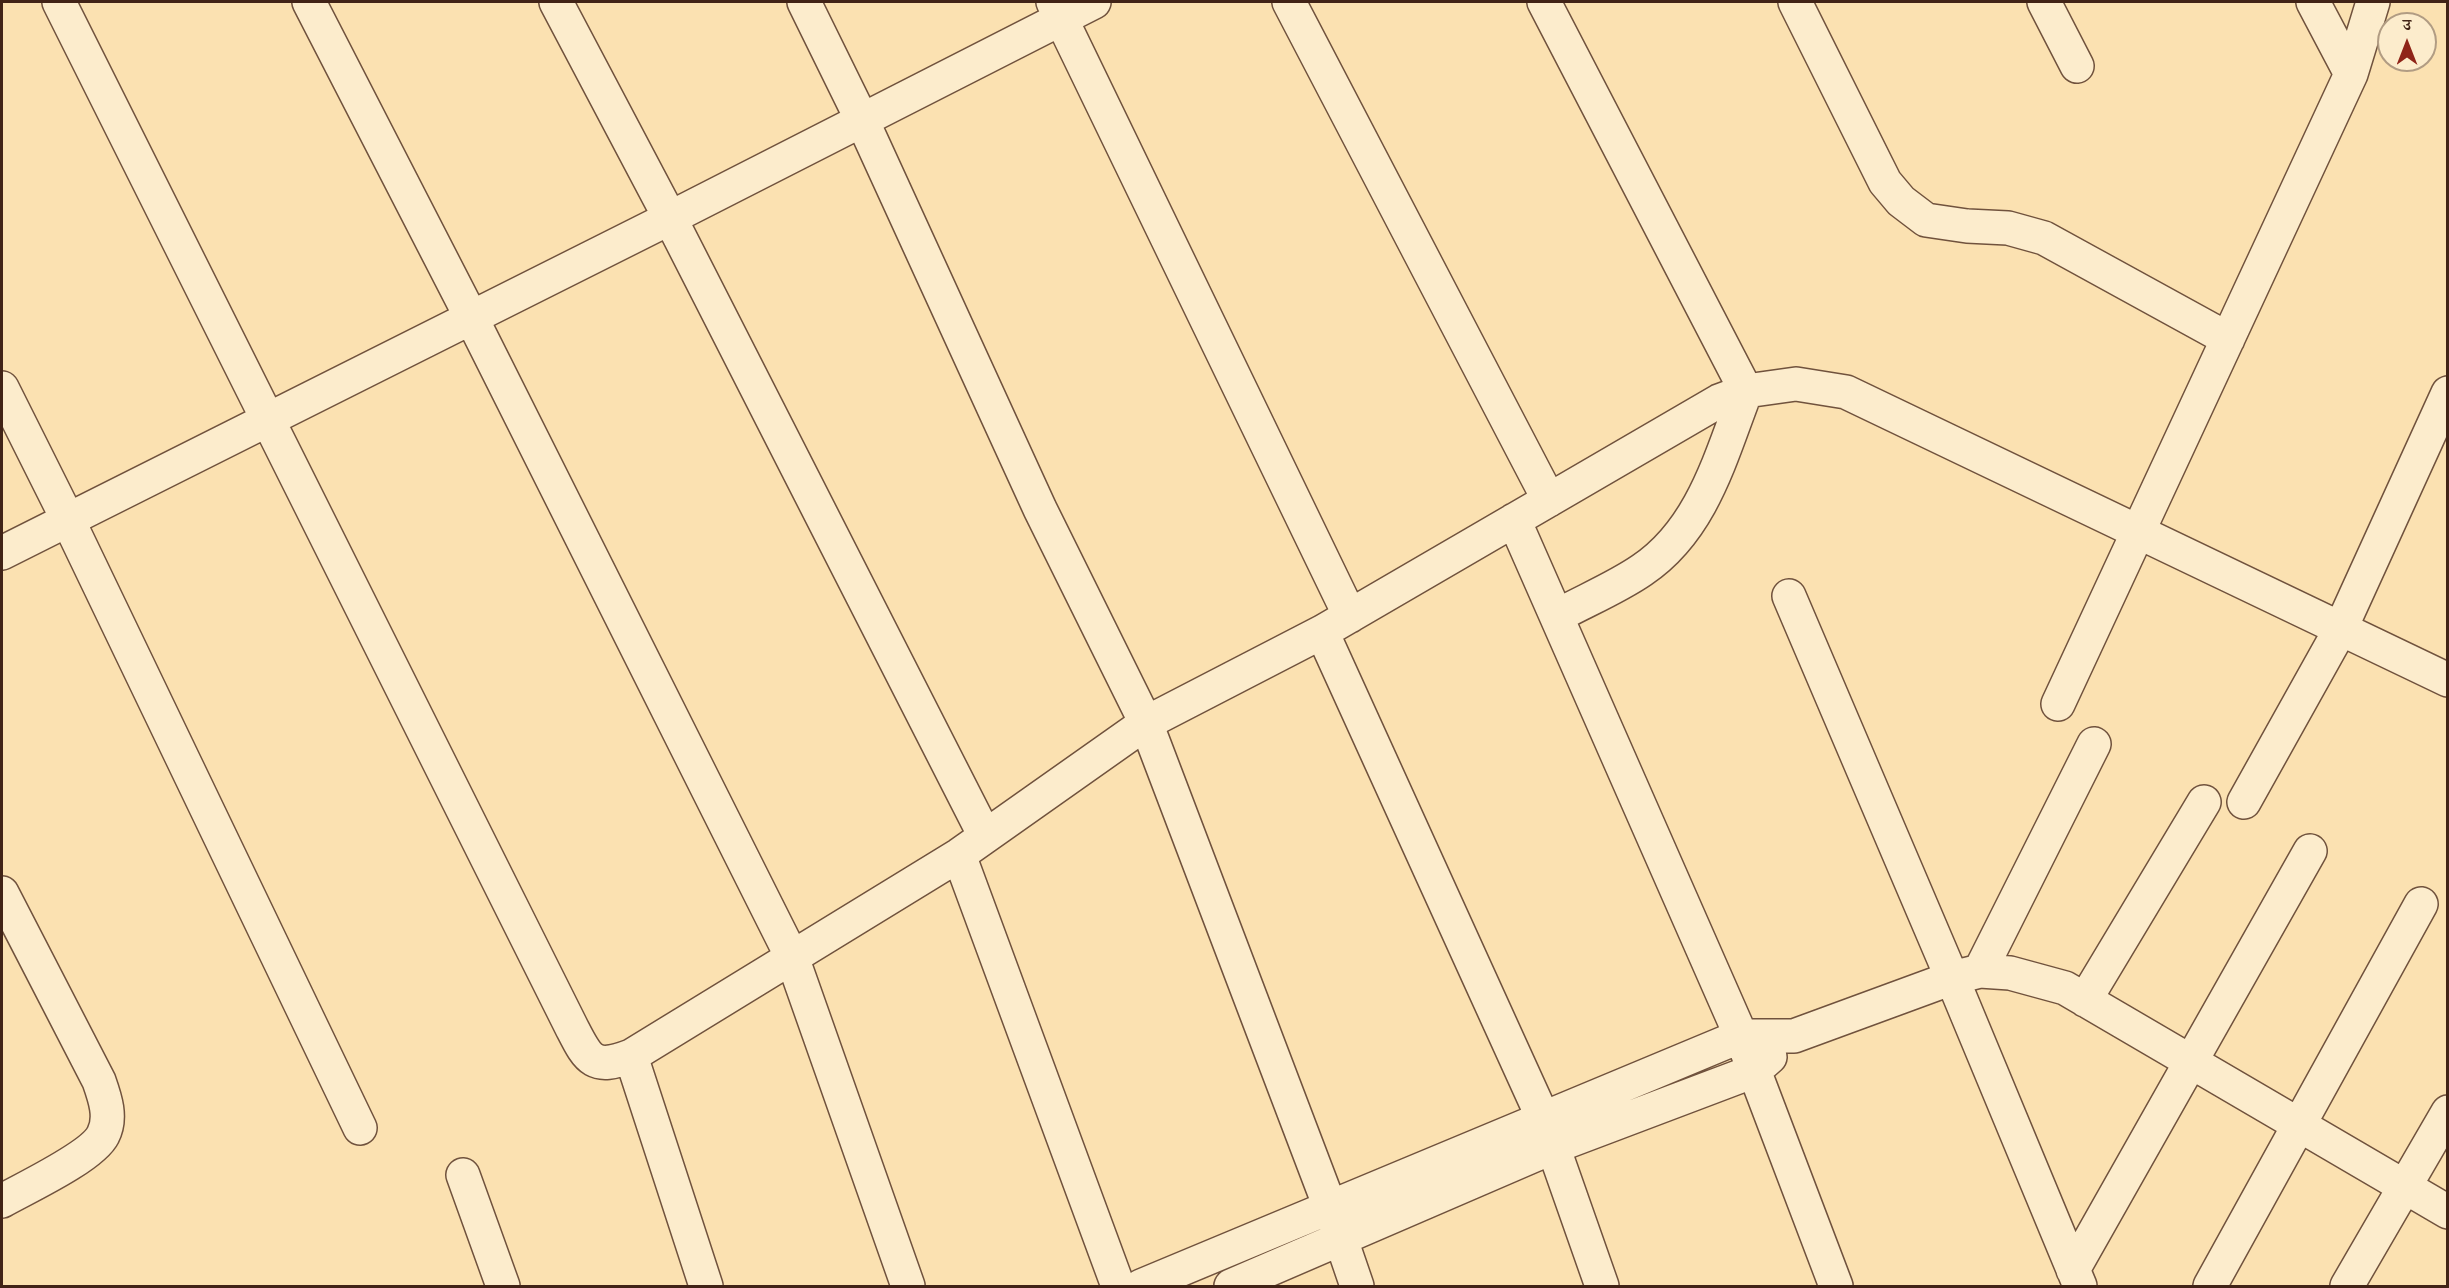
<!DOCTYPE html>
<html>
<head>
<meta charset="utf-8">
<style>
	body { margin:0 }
	#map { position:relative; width:2449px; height:1288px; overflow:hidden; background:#fbe1b1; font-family:Vollkorn,"Noto Serif Devanagari",serif }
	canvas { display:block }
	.frame { position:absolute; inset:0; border:3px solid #412316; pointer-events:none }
	.north { position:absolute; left:2377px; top:12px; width:60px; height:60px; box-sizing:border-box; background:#fceccc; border:2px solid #b19c83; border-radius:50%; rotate:0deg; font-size:16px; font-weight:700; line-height:24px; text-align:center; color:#412316 }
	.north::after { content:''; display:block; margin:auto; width:21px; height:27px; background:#8f2418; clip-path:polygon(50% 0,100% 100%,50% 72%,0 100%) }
</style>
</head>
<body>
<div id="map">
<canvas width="2449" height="1288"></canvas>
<div class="frame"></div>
<div class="north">उ</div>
</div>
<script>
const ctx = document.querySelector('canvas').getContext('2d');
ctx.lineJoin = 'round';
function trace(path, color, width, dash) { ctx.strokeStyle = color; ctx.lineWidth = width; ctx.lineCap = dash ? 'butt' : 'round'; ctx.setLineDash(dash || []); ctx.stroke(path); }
const minor = new Path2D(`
	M 59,2 L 571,1026 C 588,1059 592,1071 631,1056 L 959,855 L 1146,723 L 1322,632 L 1719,401 L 1746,391 L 1796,384 L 1846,392 L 2448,680
	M 309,2 L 471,317 L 792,957 L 908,1286
	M 556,2 L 670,218 L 985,836
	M 804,2 L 862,120 L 1040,509 L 1146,723 L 1330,1207 L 1357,1286
	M 1053,2 L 1350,616
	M 1289,2 L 1549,500
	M 1544,2 L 1746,391 C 1721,455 1703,529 1642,570 C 1616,588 1584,601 1557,616
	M 1795,2 L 1885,182 L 1901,201 L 1926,220 L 1967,226 L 2008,228 L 2044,238 L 2228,339
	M 2044,2 L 2077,66
	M 2313,2 L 2351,74
	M 2,388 L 68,520 L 360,1128
	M 1514,520 L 1741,1036 L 1836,1286
	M 2,553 L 670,218 L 1094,2
	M 1789,596 L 1952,978 L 2080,1286
	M 1322,632 L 1543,1118 L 1602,1286
	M 2058,704 L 2351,74 L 2373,2
	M 2244,802 L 2340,630 L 2448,393
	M 959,855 L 1118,1286
	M 2,893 L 99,1081 C 105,1098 112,1118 103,1135 C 92,1157 25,1188 2,1201
	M 1980,971 L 2094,744
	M 2085,1000 L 2204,802
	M 631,1056 L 706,1286
	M 463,1175 L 503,1286
	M 2073,1270 L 2310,851
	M 1141,1286 L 1741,1036 L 1794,1036 L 1952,978 L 1980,971 L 2010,973 L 2065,988 L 2448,1212
	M 1231,1286 L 1553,1147 L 1754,1071 L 1770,1057
	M 2210,1286 L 2421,904
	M 2347,1286 L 2448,1112`);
trace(minor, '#70523d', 36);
trace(minor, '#fceccc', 33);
</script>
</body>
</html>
